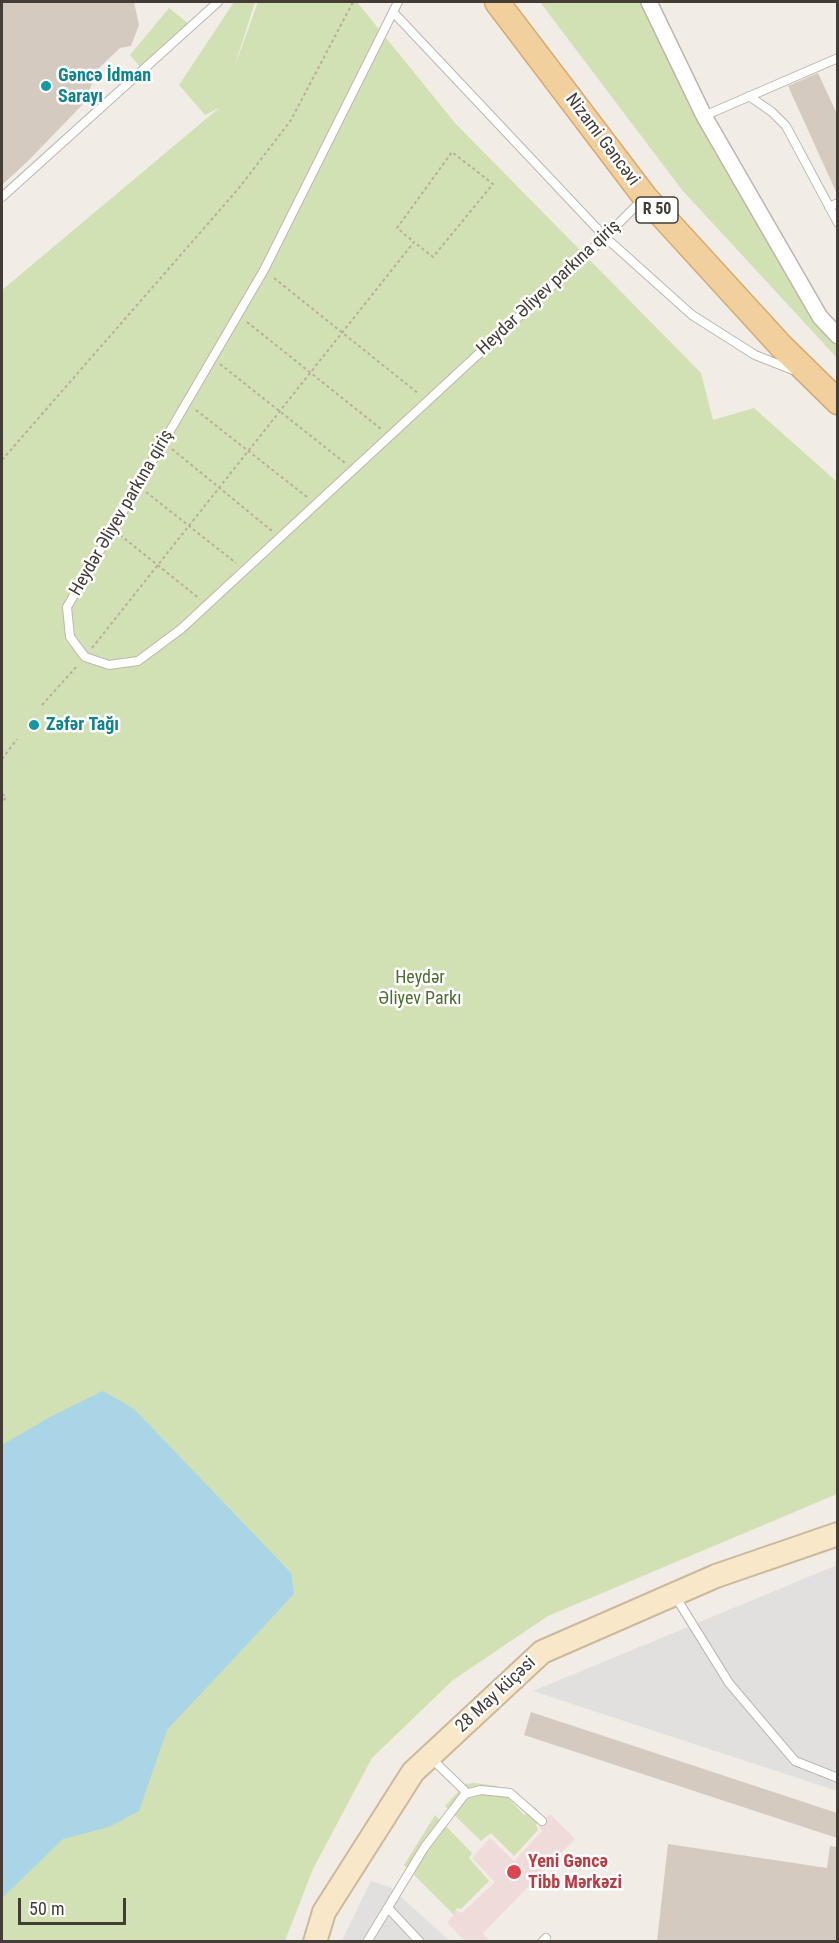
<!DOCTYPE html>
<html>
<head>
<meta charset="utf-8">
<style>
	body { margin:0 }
	#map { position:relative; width:839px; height:1943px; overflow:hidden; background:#f1ede6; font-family:"Roboto Condensed",sans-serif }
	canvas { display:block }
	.frame { position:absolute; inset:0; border:3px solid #433d36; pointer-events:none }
	.scale { position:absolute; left:18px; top:1898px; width:108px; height:27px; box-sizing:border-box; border:3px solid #433d36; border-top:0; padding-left:8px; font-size:18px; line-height:21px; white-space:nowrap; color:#433d36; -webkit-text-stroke:4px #fff; paint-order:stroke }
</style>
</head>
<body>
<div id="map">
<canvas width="839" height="1943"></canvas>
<div class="frame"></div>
<div class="scale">50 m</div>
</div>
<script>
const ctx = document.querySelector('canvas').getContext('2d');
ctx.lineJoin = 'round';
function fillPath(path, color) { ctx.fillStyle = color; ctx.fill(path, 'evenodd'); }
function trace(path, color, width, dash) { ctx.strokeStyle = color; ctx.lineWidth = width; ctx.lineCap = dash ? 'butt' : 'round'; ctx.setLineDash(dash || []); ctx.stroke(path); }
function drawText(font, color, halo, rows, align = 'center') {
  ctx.font = font + ' "Roboto Condensed",sans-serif'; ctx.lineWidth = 5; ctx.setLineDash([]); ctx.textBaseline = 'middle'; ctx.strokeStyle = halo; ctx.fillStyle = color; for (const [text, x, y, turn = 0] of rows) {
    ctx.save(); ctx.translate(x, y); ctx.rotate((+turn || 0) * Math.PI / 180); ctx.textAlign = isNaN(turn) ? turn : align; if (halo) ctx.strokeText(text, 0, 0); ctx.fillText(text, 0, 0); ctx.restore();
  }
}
fillPath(new Path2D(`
	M 550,1814 L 575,1839 L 483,1933 L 489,1941 L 465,1941 L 447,1923 L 457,1910 L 462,1913 L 495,1882 L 472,1858 L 490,1838 L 514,1861 L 542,1831 L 539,1826 Z`), '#f0dbdb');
fillPath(new Path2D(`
	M 234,2 L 255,2 L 233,71 L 258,2 L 357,2 L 455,123 L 701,373 L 713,420 L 754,408 L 837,482 L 837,1494 L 548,1616 L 453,1680 L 372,1758 L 313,1869 L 285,1941 L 2,1942 L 2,290 L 219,108 L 205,115 L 179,85 Z
	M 540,2 L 642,2 L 699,119 L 762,233 L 816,319 L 837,344 L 837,358 L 682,190 Z
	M 169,8 L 189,24 L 141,68 L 130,55 Z
	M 475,1783 L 497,1786 L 524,1815 L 535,1807 L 542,1817 L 536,1825 L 538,1830 L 514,1856 L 491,1833 L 481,1841 L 445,1806 L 465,1784 Z
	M 435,1815 L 472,1853 L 469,1858 L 489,1881 L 461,1909 L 457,1908 L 454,1915 L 404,1865 Z`), '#d2e1b4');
fillPath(new Path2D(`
	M 837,1565 L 837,1791 L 533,1691 Z
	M 371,1881 L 390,1887 L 450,1941 L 341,1942 Z`), '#e2e0de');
fillPath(new Path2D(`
	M 103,1391 L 134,1409 L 291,1573 L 294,1594 L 167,1730 L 139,1811 L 109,1827 L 63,1839 L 2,1898 L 2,1445 L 50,1417 Z`), '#a9d5e7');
fillPath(new Path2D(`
	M 2,2 L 134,2 L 139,25 L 131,46 L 120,48 L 98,69 L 84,103 L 29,160 L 2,185 Z
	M 818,73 L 837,114 L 837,194 L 788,86 Z
	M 531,1712 L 837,1813 L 837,1838 L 524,1735 Z
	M 668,1844 L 827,1868 L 830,1846 L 837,1847 L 837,1941 L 657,1941 Z`), '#d4cac0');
const lane = new Path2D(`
	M 398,2 L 264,270 L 67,607 L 70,637 L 85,657 L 109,665 L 138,661 L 181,629 L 605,237 L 644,198
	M 393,12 L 605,237 L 692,315 L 755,355 L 793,370
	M 749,96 L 772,112 L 786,126 L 838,223
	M 704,116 L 838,58
	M 2,197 L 218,2
	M 829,207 L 838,203
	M 675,1596 L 729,1683 L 795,1761 L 838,1778
	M 465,1794 L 481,1790 L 510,1793 L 542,1821
	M 389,1909 L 420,1942
	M 367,1942 L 424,1848 L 465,1794 L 464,1790 L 431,1758
	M 542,1942 L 546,1938`);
const street = new Path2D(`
	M 649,2 L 704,116 L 820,317 L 838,336`);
const secondary = new Path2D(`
	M 315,1942 L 324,1912 L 413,1772 L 542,1652 L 716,1576 L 838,1534`);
const primary = new Path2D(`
	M 497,2 L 645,197 L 782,347 L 838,402`);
trace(lane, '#beb6ad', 10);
trace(street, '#beb6ad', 18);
trace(secondary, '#ccb99b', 26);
trace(primary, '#d5ab70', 27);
trace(new Path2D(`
	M 274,278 L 419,394
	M 247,322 L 381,429
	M 220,364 L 345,463
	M 196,410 L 307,497
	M 172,449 L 272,531
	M 2,460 L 239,188 L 291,120 L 353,2
	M 146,492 L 236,563
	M 120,535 L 200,599
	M 92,648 L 414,242 L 433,257 L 493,184 L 452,152 L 397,228 L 414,242
	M 42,705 L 77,666
	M 2,759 L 17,739
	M 2,794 L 6,797 L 2,803`), '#bbad9d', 2, [3, 3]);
trace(lane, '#fff', 8);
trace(street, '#fff', 15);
trace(secondary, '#f8e7c9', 22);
trace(primary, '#f2d09e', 24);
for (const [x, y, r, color] of [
	[46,86,6,"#0f9aa8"],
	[34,725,6,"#0f9aa8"],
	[514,1872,8,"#e0444e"]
]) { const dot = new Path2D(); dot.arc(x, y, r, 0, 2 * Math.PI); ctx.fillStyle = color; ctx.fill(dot); trace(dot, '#fff', 2); }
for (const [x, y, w] of [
	[657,210,42]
]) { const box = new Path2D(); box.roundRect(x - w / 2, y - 13, w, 26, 4.5); ctx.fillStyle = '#fff'; ctx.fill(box); trace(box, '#433d36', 1.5); }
drawText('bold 16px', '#433d36', null, [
	["R 50",657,210]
]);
drawText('bold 18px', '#0d838f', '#fff', [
	["Gəncə İdman",58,76],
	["Sarayı",58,97],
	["Zəfər Tağı",46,725]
], 'left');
drawText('18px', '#433d36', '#fff', [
	["Nizami Gəncəvi",602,140,53],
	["Heydər Əliyev parkına qiriş",549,288,-43],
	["Heydər Əliyev parkına qiriş",122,513,-60],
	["28 May küçəsi",496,1695,-43]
]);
drawText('18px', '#4f6e31', '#fff', [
	["Heydər",420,978],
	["Əliyev Parkı",420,999]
]);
drawText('bold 18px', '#be3a42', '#fff', [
	["Yeni Gəncə",528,1862],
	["Tibb Mərkəzi",528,1883]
], 'left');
</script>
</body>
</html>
